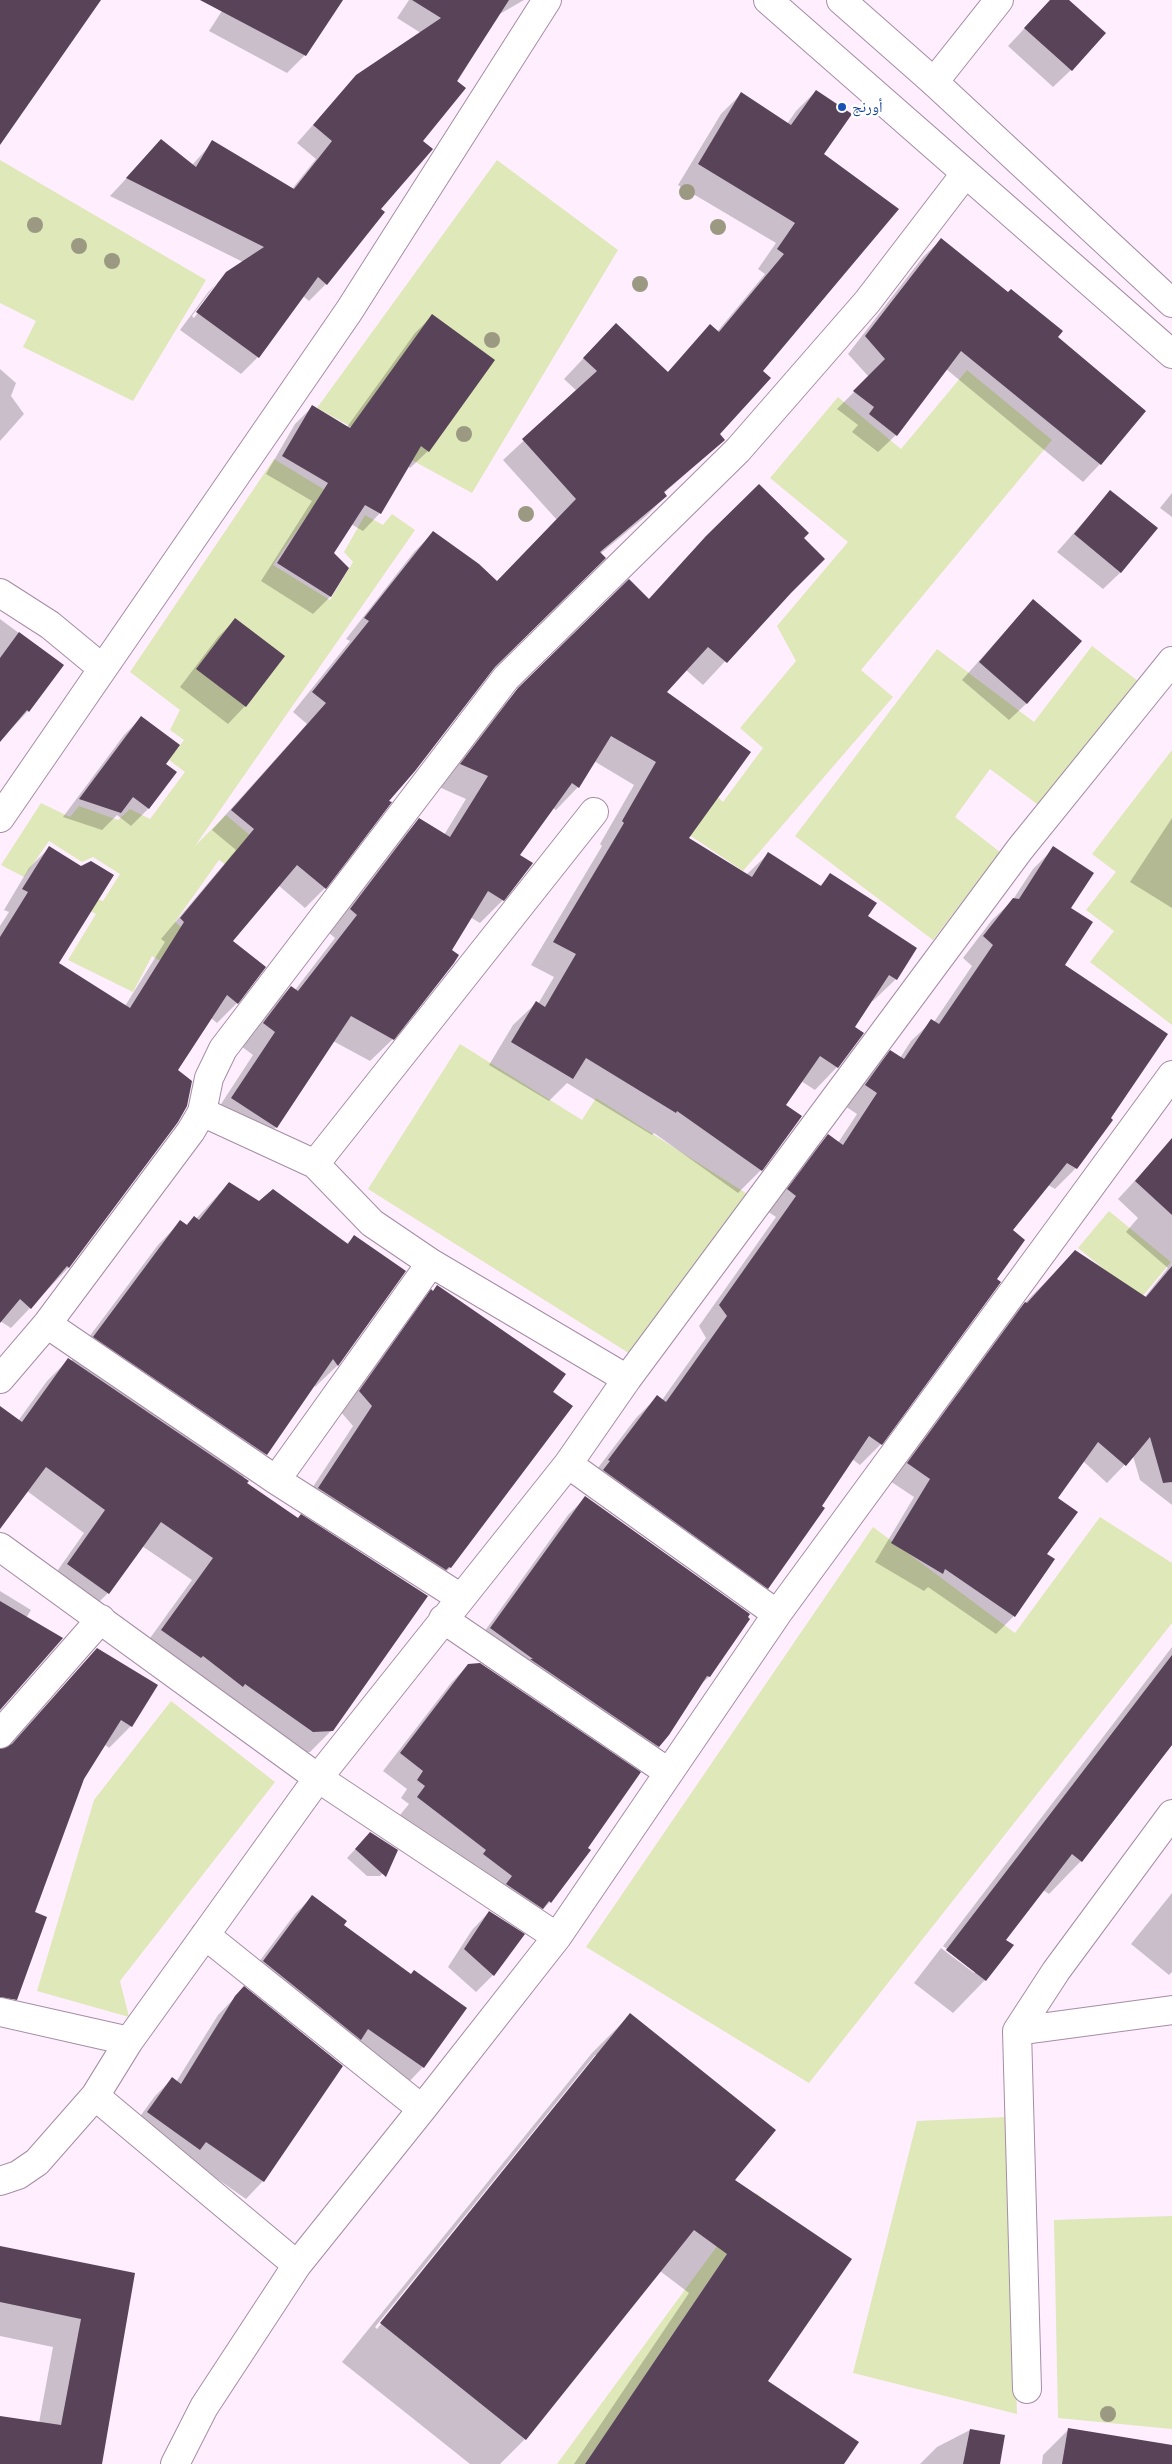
<!DOCTYPE html>
<html>
<head>
<meta charset="utf-8">
<style>
	body { margin:0 }
	canvas { display:block; background:#feeefe }
</style>
</head>
<body>
<canvas width="1172" height="2464"></canvas>
<script>
const ctx = document.querySelector('canvas').getContext('2d');
ctx.lineJoin = 'round';
function fillPath(path, color) { ctx.fillStyle = color; ctx.fill(path, 'evenodd'); }
function trace(path, color, width, dash) { ctx.strokeStyle = color; ctx.lineWidth = width; ctx.lineCap = dash ? 'butt' : 'round'; ctx.setLineDash(dash || []); ctx.stroke(path); }
function drawText(font, color, halo, rows, align = 'center') {
  ctx.font = font + ' Lato,"Noto Naskh Arabic",sans-serif'; ctx.lineWidth = 5; ctx.setLineDash([]); ctx.textBaseline = 'middle'; ctx.strokeStyle = halo; ctx.fillStyle = color; for (const [text, x, y, turn = 0] of rows) {
    ctx.save(); ctx.translate(x, y); ctx.rotate((+turn || 0) * Math.PI / 180); ctx.textAlign = isNaN(turn) ? turn : align; if (halo) ctx.strokeText(text, 0, 0); ctx.fillText(text, 0, 0); ctx.restore();
  }
}
fillPath(new Path2D(`
	M 0,160 L 206,280 L 133,401 L 23,347 L 36,321 L 0,303 Z
	M 497,160 L 618,250 L 472,493 L 317,408 Z
	M 967,370 L 1052,440 L 861,670 L 893,697 L 743,871 L 639,801 L 665,763 L 718,797 L 723,802 L 763,748 L 740,728 L 796,661 L 777,626 L 848,542 L 770,478 L 838,397 L 901,449 Z
	M 274,459 L 325,490 L 273,565 L 330,600 L 353,562 L 344,552 L 365,515 L 383,525 L 392,514 L 415,530 L 195,846 L 226,815 L 289,868 L 269,894 L 219,860 L 175,922 L 220,957 L 199,984 L 152,956 L 133,992 L 68,960 L 96,914 L 88,910 L 93,898 L 103,901 L 120,874 L 93,857 L 82,862 L 49,841 L 24,877 L 1,865 L 41,803 L 70,817 L 79,806 L 118,820 L 130,809 L 150,819 L 185,772 L 169,760 L 184,740 L 170,730 L 180,710 L 130,672 Z
	M 1092,646 L 1138,681 L 1041,807 L 990,769 L 955,817 L 1000,852 L 933,940 L 795,836 L 937,649 L 1034,722 Z
	M 1172,750 L 1172,1025 L 1090,962 L 1114,931 L 1086,910 L 1116,872 L 1092,854 Z
	M 460,1044 L 582,1120 L 596,1098 L 752,1197 L 635,1357 L 368,1189 Z
	M 1109,1211 L 1171,1262 L 1121,1322 L 1105,1270 L 1078,1248 Z
	M 1100,1517 L 1172,1563 L 1172,1623 L 809,2083 L 586,1947 L 873,1527 L 1015,1633 Z
	M 171,1701 L 275,1782 L 120,1981 L 129,2017 L 37,1991 L 94,1800 Z
	M 1006,2117 L 1017,2414 L 853,2373 L 917,2121 Z
	M 756,2193 L 764,2199 L 585,2464 L 557,2464 Z
	M 1172,2216 L 1172,2429 L 1058,2418 L 1054,2220 Z`), '#dfe8b8');
fillPath(new Path2D(`
	M 229,0 L 342,0 L 305,55 L 287,73 L 209,31 Z
	M 409,0 L 524,0 L 498,15 L 379,210 L 326,284 L 309,301 L 303,296 L 258,357 L 241,374 L 180,330 L 209,291 L 215,285 L 192,316 L 194,318 L 220,283 L 217,283 L 243,262 L 110,196 L 161,141 L 192,165 L 213,142 L 292,189 L 316,159 L 297,143 L 357,75 L 421,33 L 397,18 Z
	M 1051,0 L 1067,0 L 1071,70 L 1053,87 L 1008,46 Z
	M 816,91 L 823,155 L 762,371 L 719,434 L 724,440 L 664,493 L 666,496 L 646,516 L 600,554 L 493,668 L 387,801 L 390,802 L 325,888 L 305,908 L 278,885 L 231,942 L 237,1003 L 217,1023 L 211,1018 L 177,1071 L 69,1267 L 11,1328 L 0,1321 L 0,926 L 9,912 L 4,910 L 29,868 L 49,848 L 57,963 L 125,1006 L 165,942 L 161,939 L 236,850 L 212,830 L 307,724 L 293,712 L 350,641 L 346,639 L 414,552 L 434,532 L 496,583 L 557,520 L 503,460 L 577,391 L 564,379 L 596,345 L 667,373 L 710,326 L 717,332 L 765,274 L 758,269 L 776,243 L 678,185 L 721,114 L 741,94 L 787,124 L 796,111 Z
	M 941,240 L 1100,464 L 1083,482 L 946,369 L 896,435 L 878,452 L 852,432 L 858,425 L 837,409 L 869,377 L 848,354 L 923,257 Z
	M 432,316 L 428,451 L 410,468 L 408,466 L 380,513 L 363,531 L 351,524 L 333,553 L 347,568 L 330,597 L 313,614 L 261,581 L 312,501 L 266,474 L 295,424 L 312,407 L 347,427 L 415,333 Z
	M 0,369 L 16,383 L 11,396 L 24,414 L 0,441 Z
	M 759,485 L 802,538 L 786,596 L 703,685 L 686,670 L 665,692 L 687,838 L 746,875 L 768,854 L 819,887 L 831,875 L 866,917 L 896,979 L 873,1001 L 871,1000 L 853,1028 L 837,1067 L 815,1090 L 801,1081 L 785,1105 L 801,1117 L 761,1170 L 738,1193 L 654,1133 L 652,1135 L 567,1083 L 549,1101 L 489,1065 L 513,1025 L 536,1003 L 538,1004 L 554,977 L 531,965 L 602,846 L 600,844 L 634,785 L 594,761 L 578,787 L 556,810 L 553,808 L 518,855 L 503,900 L 480,923 L 470,917 L 393,1039 L 370,1061 L 333,1041 L 276,1127 L 253,1150 L 210,1121 L 253,1055 L 241,1046 L 268,1010 L 291,987 L 295,990 L 335,938 L 328,932 L 396,843 L 419,820 L 444,835 L 466,799 L 439,787 L 495,713 L 629,581 L 648,600 L 684,560 Z
	M 1111,491 L 1121,572 L 1103,589 L 1057,552 Z
	M 1172,493 L 1172,517 L 1160,508 Z
	M 1033,600 L 1027,703 L 1009,720 L 962,680 Z
	M 0,619 L 62,665 L 28,711 L 0,741 Z
	M 235,620 L 245,706 L 228,724 L 180,687 L 218,637 Z
	M 141,718 L 148,809 L 131,826 L 117,815 L 102,830 L 63,817 L 124,735 Z
	M 1172,818 L 1172,908 L 1130,882 Z
	M 1054,848 L 1069,908 L 1064,965 L 1111,1120 L 1076,1168 L 1055,1189 L 1048,1185 L 1011,1230 L 881,1444 L 860,1465 L 852,1459 L 767,1588 L 747,1609 L 588,1481 L 636,1418 L 657,1397 L 662,1400 L 706,1338 L 699,1326 L 776,1217 L 767,1211 L 807,1157 L 828,1136 L 838,1143 L 857,1114 L 845,1106 L 869,1073 L 890,1052 L 900,1058 L 911,1041 L 932,1021 L 934,1022 L 972,966 L 963,958 L 992,920 L 1012,901 L 1033,869 Z
	M 1163,1150 L 1172,1158 L 1172,1505 L 1140,1480 L 1133,1456 L 1107,1483 L 1083,1461 L 1056,1498 L 1046,1555 L 1053,1560 L 1014,1616 L 996,1634 L 928,1587 L 924,1591 L 875,1562 L 914,1497 L 890,1481 L 1007,1321 L 1075,1252 L 1144,1298 L 1168,1268 L 1126,1232 L 1138,1218 L 1118,1199 Z
	M 229,1183 L 259,1202 L 346,1244 L 354,1237 L 338,1365 L 315,1387 L 314,1385 L 266,1454 L 243,1478 L 332,1730 L 310,1752 L 291,1753 L 140,1652 L 192,1580 L 142,1546 L 108,1593 L 86,1615 L 46,1587 L 84,1533 L 27,1491 L 0,1527 L 0,1424 L 18,1421 L 47,1381 L 69,1359 L 71,1361 L 158,1245 L 180,1222 L 185,1226 L 194,1217 L 196,1219 Z
	M 432,1291 L 571,1406 L 450,1568 L 431,1587 L 299,1508 L 353,1426 L 340,1411 L 412,1310 Z
	M 586,1497 L 709,1677 L 698,1687 L 658,1746 L 640,1763 L 474,1646 L 568,1515 Z
	M 0,1591 L 31,1610 L 26,1618 L 0,1708 Z
	M 1172,1647 L 1172,1745 L 1081,1861 L 1049,1894 L 1043,1890 L 1005,1940 L 985,1980 L 953,2013 L 914,1983 L 941,1948 L 974,1973 L 976,1971 L 943,1946 Z
	M 97,1649 L 131,1726 L 109,1748 L 104,1744 L 83,1778 L 33,1913 L 19,1992 L 0,2010 L 0,1750 L 6,1749 Z
	M 468,1665 L 550,1902 L 533,1919 L 400,1815 L 409,1804 L 401,1798 L 407,1789 L 383,1771 L 451,1683 Z
	M 362,1842 L 389,1867 L 380,1876 L 367,1876 L 347,1858 Z
	M 1172,1893 L 1172,1972 L 1169,1975 L 1131,1944 Z
	M 312,1897 L 342,1926 L 423,2067 L 406,2085 L 246,1979 L 295,1914 Z
	M 489,1912 L 493,1975 L 476,1992 L 448,1967 L 472,1930 Z
	M 244,1988 L 263,2181 L 246,2199 L 189,2159 L 130,2130 L 155,2096 L 172,2079 L 176,2082 L 218,2015 Z
	M 630,2015 L 733,2180 L 767,2382 L 843,2464 L 574,2464 L 689,2293 L 660,2271 L 525,2439 L 500,2464 L 470,2464 L 342,2362 L 592,2053 ZM 595,2055 L 598,2055 L 377,2329 L 375,2327 Z
	M 0,2248 L 133,2274 L 101,2464 L 0,2464 L 0,2417 L 39,2423 L 53,2347 L 0,2336 Z
	M 1069,2429 L 1172,2447 L 1172,2464 L 1042,2464 L 1043,2455 Z
	M 970,2430 L 999,2464 L 920,2464 L 937,2447 Z`), '#0003');
fillPath(new Path2D(`
	M 0,0 L 101,0 L 0,145 Z
	M 200,0 L 343,0 L 306,56 Z
	M 412,0 L 509,0 L 457,81 L 466,88 L 423,141 L 433,149 L 381,209 L 385,212 L 327,285 L 318,277 L 259,358 L 196,312 L 226,272 L 264,247 L 126,178 L 161,139 L 196,167 L 212,140 L 294,189 L 332,141 L 313,125 L 356,75 L 441,18 Z
	M 1050,0 L 1069,0 L 1106,33 L 1072,71 L 1024,28 Z
	M 816,90 L 852,114 L 824,154 L 899,209 L 763,371 L 771,378 L 720,434 L 725,440 L 664,492 L 667,496 L 600,552 L 606,558 L 495,667 L 415,771 L 389,801 L 392,802 L 326,889 L 297,865 L 233,941 L 266,967 L 238,1004 L 227,995 L 178,1070 L 192,1081 L 187,1106 L 178,1122 L 69,1268 L 67,1266 L 31,1309 L 20,1299 L 0,1323 L 0,937 L 28,892 L 22,889 L 49,846 L 81,866 L 91,861 L 114,875 L 59,963 L 130,1008 L 184,922 L 180,918 L 254,829 L 231,810 L 326,703 L 312,692 L 369,621 L 364,618 L 433,531 L 479,564 L 497,581 L 576,499 L 522,439 L 597,371 L 583,358 L 616,323 L 668,372 L 710,324 L 719,332 L 784,254 L 777,249 L 795,223 L 698,164 L 741,92 L 791,125 Z
	M 941,238 L 1008,292 L 1011,289 L 1063,331 L 1058,337 L 1146,411 L 1101,465 L 961,351 L 897,436 L 869,414 L 874,407 L 853,391 L 885,359 L 865,336 Z
	M 432,314 L 495,360 L 429,452 L 421,446 L 381,514 L 365,505 L 334,553 L 349,568 L 331,597 L 277,563 L 328,483 L 282,456 L 312,405 L 350,428 Z
	M 759,484 L 809,533 L 804,538 L 825,559 L 791,593 L 727,663 L 708,647 L 667,692 L 751,752 L 689,838 L 752,877 L 768,852 L 821,886 L 830,873 L 877,903 L 868,916 L 917,948 L 897,980 L 889,975 L 855,1027 L 864,1033 L 838,1068 L 820,1056 L 786,1105 L 802,1116 L 762,1171 L 677,1111 L 676,1113 L 586,1058 L 573,1079 L 511,1042 L 536,1001 L 545,1007 L 576,954 L 553,942 L 624,823 L 622,821 L 656,762 L 611,736 L 579,788 L 572,783 L 520,855 L 533,863 L 504,901 L 488,891 L 452,950 L 459,955 L 454,963 L 394,1040 L 351,1016 L 277,1128 L 231,1098 L 275,1032 L 263,1023 L 291,986 L 298,991 L 357,915 L 350,909 L 419,818 L 450,837 L 488,776 L 460,764 L 518,688 L 629,579 L 649,599 L 706,536 Z
	M 1110,490 L 1158,528 L 1121,573 L 1074,534 Z
	M 1033,599 L 1082,641 L 1027,704 L 979,662 Z
	M 235,618 L 285,656 L 246,707 L 196,669 Z
	M 19,632 L 64,665 L 29,712 L 27,710 L 0,742 L 0,658 Z
	M 141,716 L 180,745 L 166,764 L 177,772 L 149,809 L 133,797 L 121,813 L 79,799 Z
	M 1053,846 L 1094,873 L 1071,908 L 1093,922 L 1065,965 L 1168,1034 L 1111,1118 L 1113,1120 L 1077,1169 L 1067,1163 L 1013,1230 L 1025,1240 L 997,1279 L 1001,1282 L 882,1445 L 869,1436 L 822,1506 L 825,1508 L 768,1589 L 603,1470 L 610,1461 L 608,1460 L 657,1395 L 666,1402 L 727,1316 L 719,1305 L 796,1196 L 787,1189 L 828,1134 L 843,1145 L 877,1093 L 865,1085 L 890,1050 L 904,1059 L 931,1019 L 939,1024 L 993,945 L 983,936 L 1013,898 L 1019,899 Z
	M 1172,1138 L 1172,1215 L 1135,1181 Z
	M 229,1182 L 259,1201 L 273,1189 L 348,1244 L 354,1235 L 406,1271 L 338,1366 L 333,1359 L 267,1455 L 93,1337 L 180,1220 L 187,1225 L 194,1216 L 199,1220 Z
	M 1075,1250 L 1146,1297 L 1172,1266 L 1172,1482 L 1163,1483 L 1150,1437 L 1126,1466 L 1098,1442 L 1058,1498 L 1078,1512 L 1047,1554 L 1055,1559 L 1015,1617 L 945,1569 L 943,1574 L 891,1543 L 930,1479 L 907,1463 L 1025,1302 L 1027,1303 Z
	M 437,1285 L 566,1374 L 553,1392 L 573,1406 L 451,1568 L 449,1567 L 446,1570 L 318,1488 L 372,1406 L 359,1391 L 431,1289 L 433,1291 Z
	M 68,1358 L 249,1481 L 247,1483 L 298,1518 L 301,1514 L 428,1596 L 333,1731 L 313,1732 L 245,1684 L 243,1687 L 203,1656 L 201,1658 L 161,1630 L 213,1558 L 161,1522 L 109,1594 L 67,1564 L 105,1510 L 46,1467 L 0,1529 L 0,1406 L 22,1422 Z
	M 585,1496 L 750,1614 L 748,1617 L 750,1619 L 710,1677 L 707,1676 L 669,1735 L 659,1747 L 530,1659 L 533,1659 L 490,1628 Z
	M 0,1601 L 63,1638 L 0,1710 Z
	M 97,1648 L 158,1685 L 132,1727 L 121,1720 L 84,1779 L 35,1912 L 47,1917 L 17,2000 L 0,1997 L 0,1749 L 12,1744 Z
	M 1172,1655 L 1172,1745 L 1082,1862 L 1072,1854 L 1006,1940 L 1014,1945 L 986,1981 L 946,1950 Z
	M 480,1663 L 641,1772 L 588,1848 L 591,1850 L 551,1903 L 549,1901 L 543,1909 L 506,1884 L 512,1876 L 483,1854 L 486,1850 L 417,1797 L 425,1786 L 417,1780 L 423,1771 L 400,1753 L 468,1664 Z
	M 370,1832 L 398,1850 L 386,1877 L 355,1849 Z
	M 312,1895 L 347,1921 L 344,1925 L 411,1974 L 414,1970 L 467,2008 L 424,2068 L 368,2029 L 361,2040 L 263,1961 Z
	M 489,1911 L 525,1934 L 494,1976 L 464,1949 Z
	M 244,1986 L 343,2066 L 264,2182 L 206,2142 L 200,2150 L 147,2112 L 172,2077 L 181,2084 L 235,1996 Z
	M 630,2013 L 776,2130 L 735,2180 L 852,2259 L 768,2381 L 859,2442 L 844,2464 L 585,2464 L 727,2254 L 694,2230 L 526,2440 L 380,2323 Z
	M 0,2246 L 135,2273 L 102,2464 L 0,2464 L 0,2416 L 61,2425 L 81,2319 L 0,2302 Z
	M 1068,2428 L 1172,2445 L 1172,2464 L 1062,2464 Z
	M 970,2429 L 1005,2435 L 1000,2464 L 963,2464 Z`), '#584358');
const minor = new Path2D(`
	M 934,82 L 999,0
	M 0,593 L 50,625 L 102,668
	M 0,818 L 349,311 L 547,0
	M 202,1112 L 315,1164 L 372,1223 L 431,1263 L 627,1379
	M 315,1164 L 594,812
	M 47,1324 L 276,1480 L 461,1598
	M 0,1379 L 47,1324 L 191,1131 L 202,1112 L 209,1078 L 223,1049 L 506,678 L 738,450 L 867,302 L 965,174
	M 568,1464 L 777,1614
	M 276,1480 L 431,1263
	M 0,1547 L 318,1778 L 557,1937
	M 443,1619 L 668,1772
	M 0,1734 L 101,1619
	M 205,1935 L 422,2109
	M 0,2012 L 129,2041
	M 1017,2031 L 1172,2010
	M 95,2096 L 297,2265
	M 0,2181 L 18,2175 L 37,2162 L 95,2096 L 129,2041 L 318,1778 L 568,1464 L 627,1379 L 1020,849 L 1172,661
	M 1027,2389 L 1017,2031 L 1056,1971 L 1172,1814
	M 175,2464 L 204,2407 L 297,2265 L 422,2109 L 557,1937 L 777,1614 L 1172,1075`);
const tertiary = new Path2D(`
	M 768,0 L 1172,354
	M 841,0 L 934,82 L 1172,303`);
trace(minor, '#a58da5', 30);
trace(tertiary, '#a58da5', 30);
trace(minor, '#fff', 28);
trace(tertiary, '#fff', 28);
ctx.fillStyle = '#9c9983';
for (const [x, y] of [
	[687,192],
	[35,225],
	[718,227],
	[79,246],
	[112,261],
	[640,284],
	[492,340],
	[464,434],
	[526,514],
	[1108,2414]
]) { ctx.beginPath(); ctx.arc(x, y, 8, 0, 2 * Math.PI); ctx.fill(); }
for (const [x, y, r, color] of [
	[842,107,5,"#1a4fb4"]
]) { const dot = new Path2D(); dot.arc(x, y, r, 0, 2 * Math.PI); ctx.fillStyle = color; ctx.fill(dot); trace(dot, '#fff', 2); }
drawText('15px', '#164399', '#fff', [
	["أورنج",852,107]
], 'left');
</script>
</body>
</html>
